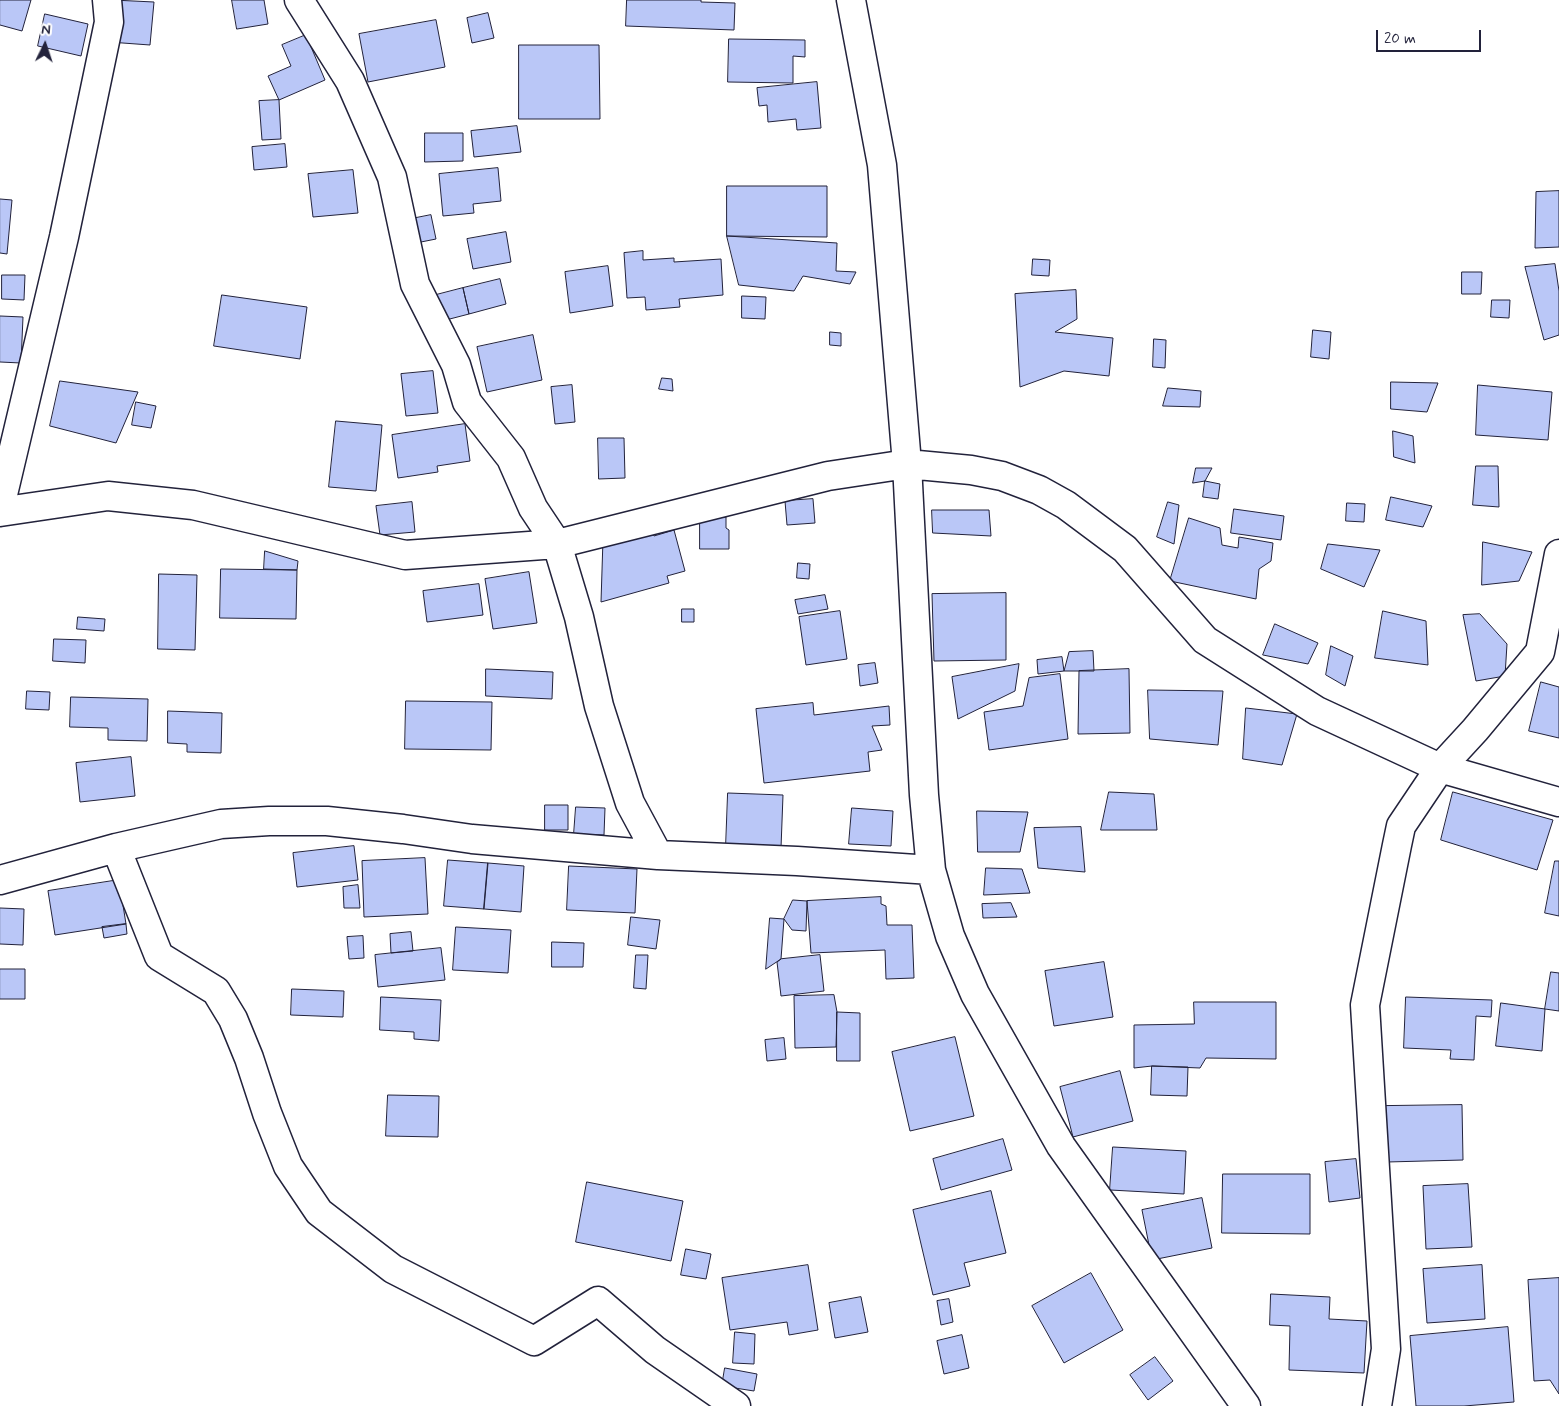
<!DOCTYPE html>
<html>
<head>
<meta charset="utf-8">
<style>
	body { margin:0 }
	#map { position:relative; width:1559px; height:1406px; overflow:hidden; background:#fff; font-family:Mynerve,sans-serif }
	canvas { display:block }
	.north { position:absolute; left:20px; top:20px; width:50px; height:50px; -webkit-text-stroke:4px #fff; paint-order:stroke; rotate:4deg; font-size:14px; font-weight:700; line-height:20px; text-align:center; color:#22223b }
	.north::after { content:''; display:block; margin:auto; width:18px; height:22px; background:#22223b; clip-path:polygon(50% 0,100% 100%,50% 72%,0 100%) }
	.scale { position:absolute; left:1376px; top:30px; width:105px; height:22px; box-sizing:border-box; border:2px solid #22223b; border-top:0; padding-left:6px; font-size:15px; line-height:18px; white-space:nowrap; color:#22223b; -webkit-text-stroke:4px #fff; paint-order:stroke }
</style>
</head>
<body>
<div id="map">
<canvas width="1559" height="1406"></canvas>
<div class="north">N</div>
<div class="scale">20 m</div>
</div>
<script>
const ctx = document.querySelector('canvas').getContext('2d');
ctx.lineJoin = 'round';
function fillPath(path, color) { ctx.fillStyle = color; ctx.fill(path, 'evenodd'); }
function trace(path, color, width, dash) { ctx.strokeStyle = color; ctx.lineWidth = width; ctx.lineCap = dash ? 'butt' : 'round'; ctx.setLineDash(dash || []); ctx.stroke(path); }
const building = new Path2D(`
	M 0,0 L 31,0 L 22,31 L 0,25 Z
	M 113,0 L 154,2 L 150,45 L 109,42 Z
	M 232,0 L 264,0 L 268,24 L 237,29 Z
	M 627,0 L 701,0 L 701,2 L 735,3 L 734,30 L 626,26 Z
	M 488,13 L 494,38 L 472,43 L 467,18 Z
	M 45,14 L 88,24 L 81,56 L 38,46 Z
	M 436,20 L 445,67 L 368,82 L 359,34 Z
	M 306,35 L 325,80 L 279,100 L 268,76 L 291,66 L 282,45 Z
	M 729,39 L 805,40 L 805,57 L 793,56 L 793,83 L 728,82 Z
	M 519,45 L 599,45 L 600,119 L 519,119 Z
	M 817,82 L 821,128 L 797,130 L 796,119 L 768,122 L 767,105 L 759,106 L 757,88 Z
	M 279,100 L 281,139 L 262,140 L 259,101 Z
	M 517,126 L 521,152 L 474,157 L 471,131 Z
	M 425,133 L 463,133 L 463,161 L 425,162 Z
	M 285,144 L 287,167 L 254,170 L 252,147 Z
	M 498,168 L 501,201 L 473,204 L 474,213 L 443,216 L 439,174 Z
	M 353,170 L 358,213 L 313,217 L 308,174 Z
	M 727,186 L 827,186 L 827,237 L 727,236 Z
	M 1559,191 L 1559,247 L 1535,248 L 1536,192 Z
	M 0,199 L 12,200 L 7,254 L 0,253 Z
	M 431,215 L 436,239 L 416,243 L 411,219 Z
	M 506,232 L 511,262 L 473,269 L 467,239 Z
	M 727,236 L 837,243 L 836,271 L 856,272 L 850,284 L 803,276 L 794,291 L 739,285 Z
	M 643,251 L 643,260 L 674,258 L 674,262 L 721,259 L 723,295 L 679,299 L 680,307 L 646,310 L 645,297 L 627,298 L 624,253 Z
	M 1033,259 L 1050,260 L 1049,276 L 1032,275 Z
	M 1555,264 L 1559,291 L 1559,335 L 1544,340 L 1525,267 Z
	M 608,266 L 613,306 L 570,313 L 565,272 Z
	M 1462,272 L 1482,272 L 1481,294 L 1462,294 Z
	M 2,275 L 25,275 L 24,300 L 2,299 Z
	M 500,279 L 506,304 L 469,314 L 463,288 Z
	M 463,288 L 469,314 L 442,321 L 436,295 Z
	M 1076,290 L 1077,319 L 1055,332 L 1113,338 L 1109,376 L 1064,371 L 1020,387 L 1015,294 Z
	M 222,295 L 307,307 L 300,359 L 214,346 Z
	M 742,296 L 766,297 L 765,319 L 742,318 Z
	M 1492,300 L 1510,300 L 1509,318 L 1491,317 Z
	M 0,316 L 23,317 L 21,363 L 0,362 Z
	M 1313,330 L 1331,332 L 1329,359 L 1311,357 Z
	M 830,332 L 841,333 L 841,346 L 830,345 Z
	M 533,335 L 542,380 L 487,392 L 477,347 Z
	M 1154,339 L 1166,340 L 1165,368 L 1153,367 Z
	M 433,371 L 438,413 L 406,416 L 401,374 Z
	M 662,378 L 672,379 L 673,391 L 659,389 Z
	M 60,381 L 138,392 L 116,443 L 50,426 Z
	M 1391,382 L 1438,383 L 1427,412 L 1391,409 Z
	M 572,385 L 575,422 L 555,424 L 551,387 Z
	M 1478,385 L 1552,392 L 1548,440 L 1476,435 Z
	M 1168,388 L 1201,391 L 1200,407 L 1163,406 Z
	M 136,402 L 156,406 L 151,428 L 132,425 Z
	M 336,421 L 382,425 L 376,491 L 329,487 Z
	M 465,424 L 470,461 L 437,466 L 438,472 L 398,478 L 392,435 Z
	M 1393,431 L 1413,436 L 1415,463 L 1394,457 Z
	M 598,438 L 624,438 L 625,478 L 599,479 Z
	M 1476,466 L 1498,466 L 1499,507 L 1473,505 Z
	M 1196,468 L 1212,468 L 1205,481 L 1193,483 Z
	M 1205,481 L 1220,484 L 1218,499 L 1203,497 Z
	M 1391,497 L 1432,506 L 1423,527 L 1386,520 Z
	M 813,499 L 815,523 L 787,525 L 785,501 Z
	M 412,502 L 415,532 L 380,535 L 376,506 Z
	M 1168,502 L 1179,505 L 1174,544 L 1157,537 Z
	M 1347,503 L 1365,504 L 1364,522 L 1346,521 Z
	M 1234,509 L 1284,516 L 1281,540 L 1231,533 Z
	M 932,510 L 989,510 L 991,536 L 933,533 Z
	M 700,517 L 726,517 L 726,528 L 729,530 L 729,549 L 700,549 Z
	M 1189,518 L 1220,528 L 1222,545 L 1238,548 L 1239,537 L 1273,543 L 1271,561 L 1259,569 L 1256,599 L 1170,581 Z
	M 649,527 L 654,536 L 674,530 L 685,571 L 667,576 L 669,583 L 601,602 L 603,539 Z
	M 1483,542 L 1532,552 L 1519,581 L 1482,585 Z
	M 1328,544 L 1380,550 L 1364,587 L 1321,569 Z
	M 265,551 L 298,561 L 297,570 L 264,569 Z
	M 798,563 L 810,564 L 809,579 L 797,578 Z
	M 221,569 L 297,570 L 296,619 L 220,618 Z
	M 529,572 L 537,623 L 493,629 L 485,579 Z
	M 159,574 L 197,575 L 195,650 L 158,649 Z
	M 479,584 L 483,615 L 427,622 L 423,591 Z
	M 1006,593 L 1006,660 L 934,661 L 932,594 Z
	M 825,595 L 828,609 L 798,614 L 795,600 Z
	M 682,609 L 694,609 L 694,622 L 682,622 Z
	M 840,611 L 847,659 L 806,665 L 799,617 Z
	M 1383,611 L 1426,621 L 1428,665 L 1375,658 Z
	M 1480,614 L 1507,644 L 1505,676 L 1476,681 L 1463,615 Z
	M 78,617 L 105,619 L 104,631 L 77,629 Z
	M 1275,624 L 1318,643 L 1308,664 L 1263,655 Z
	M 54,639 L 86,640 L 85,663 L 53,661 Z
	M 1331,646 L 1353,656 L 1345,686 L 1326,675 Z
	M 1093,651 L 1094,671 L 1064,671 L 1069,652 Z
	M 1062,657 L 1064,671 L 1038,674 L 1037,660 Z
	M 875,663 L 878,683 L 860,686 L 858,665 Z
	M 1019,664 L 1015,691 L 958,719 L 952,677 Z
	M 486,669 L 553,672 L 552,699 L 486,696 Z
	M 1129,669 L 1130,733 L 1078,734 L 1079,671 Z
	M 1060,674 L 1068,739 L 989,750 L 984,712 L 1023,706 L 1029,678 Z
	M 1541,682 L 1559,687 L 1559,738 L 1529,731 Z
	M 1148,690 L 1223,691 L 1218,745 L 1150,739 Z
	M 27,691 L 50,692 L 49,710 L 26,709 Z
	M 71,697 L 148,699 L 147,741 L 108,740 L 108,728 L 70,727 Z
	M 406,701 L 492,702 L 491,750 L 405,749 Z
	M 813,703 L 814,715 L 889,706 L 890,725 L 872,726 L 882,750 L 868,752 L 870,771 L 764,783 L 756,709 Z
	M 1246,708 L 1297,714 L 1282,765 L 1243,759 Z
	M 168,711 L 222,713 L 221,753 L 187,752 L 187,744 L 168,743 Z
	M 131,757 L 135,796 L 80,802 L 76,763 Z
	M 1109,792 L 1154,794 L 1157,830 L 1101,830 Z
	M 1453,792 L 1553,820 L 1537,870 L 1441,840 Z
	M 728,793 L 783,795 L 781,848 L 726,846 Z
	M 545,805 L 568,805 L 568,830 L 545,830 Z
	M 576,807 L 605,808 L 604,835 L 574,834 Z
	M 852,808 L 893,811 L 891,846 L 849,844 Z
	M 977,811 L 1028,812 L 1020,852 L 978,852 Z
	M 1081,827 L 1085,872 L 1038,868 L 1034,828 Z
	M 354,846 L 358,880 L 297,887 L 293,853 Z
	M 425,858 L 428,914 L 364,917 L 362,861 Z
	M 448,860 L 488,863 L 484,909 L 444,906 Z
	M 1555,861 L 1559,861 L 1559,916 L 1545,913 Z
	M 488,863 L 524,866 L 521,912 L 484,909 Z
	M 569,866 L 637,869 L 635,913 L 567,910 Z
	M 986,868 L 1022,869 L 1030,893 L 984,895 Z
	M 119,880 L 126,924 L 55,935 L 48,891 Z
	M 358,885 L 360,908 L 344,908 L 343,887 Z
	M 881,897 L 881,904 L 886,906 L 887,925 L 912,925 L 914,978 L 886,979 L 885,950 L 811,953 L 807,901 Z
	M 793,900 L 807,901 L 806,931 L 792,930 L 784,919 Z
	M 1011,903 L 1017,917 L 983,918 L 982,904 Z
	M 0,908 L 24,909 L 23,945 L 0,944 Z
	M 631,917 L 660,920 L 656,949 L 628,945 Z
	M 770,918 L 784,919 L 781,959 L 766,969 Z
	M 126,924 L 127,934 L 104,938 L 102,927 Z
	M 456,927 L 511,930 L 508,973 L 453,970 Z
	M 411,932 L 413,951 L 391,953 L 390,934 Z
	M 363,936 L 364,958 L 349,959 L 347,937 Z
	M 552,942 L 584,943 L 583,967 L 552,967 Z
	M 441,948 L 445,980 L 378,987 L 375,955 Z
	M 636,955 L 648,955 L 646,989 L 634,988 Z
	M 820,955 L 824,991 L 781,996 L 777,962 L 781,959 Z
	M 1104,962 L 1113,1017 L 1054,1026 L 1045,971 Z
	M 0,969 L 25,969 L 25,999 L 0,999 Z
	M 1551,972 L 1559,973 L 1559,1011 L 1545,1009 Z
	M 292,989 L 344,991 L 343,1017 L 291,1015 Z
	M 834,995 L 837,1012 L 836,1047 L 795,1048 L 794,996 Z
	M 381,997 L 441,1000 L 439,1041 L 414,1039 L 414,1032 L 380,1030 Z
	M 1406,997 L 1492,1000 L 1491,1017 L 1476,1016 L 1474,1060 L 1450,1059 L 1451,1050 L 1404,1048 Z
	M 1194,1002 L 1276,1002 L 1276,1059 L 1206,1058 L 1200,1068 L 1152,1066 L 1134,1068 L 1134,1025 L 1194,1024 Z
	M 1501,1003 L 1545,1009 L 1542,1051 L 1496,1046 Z
	M 837,1012 L 860,1013 L 860,1061 L 837,1061 Z
	M 955,1037 L 974,1116 L 910,1131 L 892,1052 Z
	M 784,1038 L 786,1059 L 767,1061 L 765,1040 Z
	M 1152,1066 L 1188,1067 L 1187,1096 L 1151,1095 Z
	M 1120,1071 L 1133,1121 L 1073,1137 L 1060,1087 Z
	M 388,1095 L 439,1096 L 438,1137 L 386,1136 Z
	M 1462,1105 L 1463,1160 L 1387,1162 L 1385,1106 Z
	M 1003,1139 L 1012,1170 L 941,1190 L 933,1159 Z
	M 1113,1147 L 1186,1151 L 1184,1194 L 1110,1190 Z
	M 1356,1159 L 1360,1198 L 1329,1202 L 1325,1162 Z
	M 1223,1174 L 1310,1174 L 1310,1234 L 1222,1233 Z
	M 587,1182 L 683,1201 L 671,1261 L 576,1242 Z
	M 1468,1184 L 1472,1247 L 1426,1249 L 1423,1186 Z
	M 991,1191 L 1006,1253 L 964,1263 L 970,1286 L 933,1295 L 913,1210 Z
	M 1202,1198 L 1212,1248 L 1152,1260 L 1142,1210 Z
	M 686,1249 L 711,1254 L 706,1279 L 681,1275 Z
	M 808,1265 L 818,1330 L 789,1335 L 787,1322 L 730,1330 L 722,1278 Z
	M 1482,1265 L 1485,1319 L 1427,1323 L 1423,1269 Z
	M 1091,1273 L 1123,1330 L 1064,1363 L 1032,1306 Z
	M 1559,1278 L 1559,1394 L 1550,1380 L 1534,1381 L 1528,1280 Z
	M 1271,1294 L 1330,1297 L 1329,1319 L 1367,1321 L 1364,1373 L 1289,1370 L 1290,1326 L 1270,1325 Z
	M 861,1297 L 868,1332 L 835,1338 L 829,1303 Z
	M 949,1299 L 953,1322 L 941,1325 L 937,1301 Z
	M 1508,1327 L 1514,1402 L 1464,1406 L 1416,1406 L 1410,1336 Z
	M 735,1332 L 755,1334 L 754,1364 L 733,1363 Z
	M 962,1335 L 969,1368 L 944,1374 L 937,1341 Z
	M 1155,1357 L 1173,1381 L 1148,1400 L 1130,1375 Z
	M 725,1368 L 757,1374 L 754,1391 L 722,1386 Z`);
fillPath(building, '#bac7f7');
trace(building, '#22223b', 1);
const minor = new Path2D(`
	M 299,0 L 350,81 L 392,177 L 415,284 L 456,365 L 467,402 L 511,458 L 533,508 L 557,544 L 579,617 L 599,706 L 630,803 L 658,855
	M 851,0 L 882,165 L 907,464 L 924,795 L 931,870 L 950,936 L 975,994 L 1061,1146 L 1246,1406
	M 0,507 L 64,237 L 109,22 L 107,0
	M 0,512 L 108,496 L 193,505 L 405,555 L 557,544 L 828,476 L 907,464 L 971,470 L 1002,476 L 1039,490 L 1066,505 L 1125,549 L 1205,640 L 1317,711 L 1440,768 L 1559,802
	M 116,848 L 159,956 L 216,991 L 233,1019 L 249,1058 L 267,1113 L 288,1166 L 319,1212 L 393,1269 L 534,1341 L 598,1301 L 655,1350 L 736,1406
	M 0,880 L 116,848 L 221,824 L 269,821 L 327,821 L 403,829 L 472,839 L 658,855 L 797,861 L 931,870
	M 1377,1406 L 1386,1349 L 1365,1005 L 1397,845 L 1401,826 L 1440,768 L 1475,730 L 1540,652 L 1559,554`);
trace(minor, '#22223b', 31);
trace(minor, '#fff', 28);
</script>
</body>
</html>
